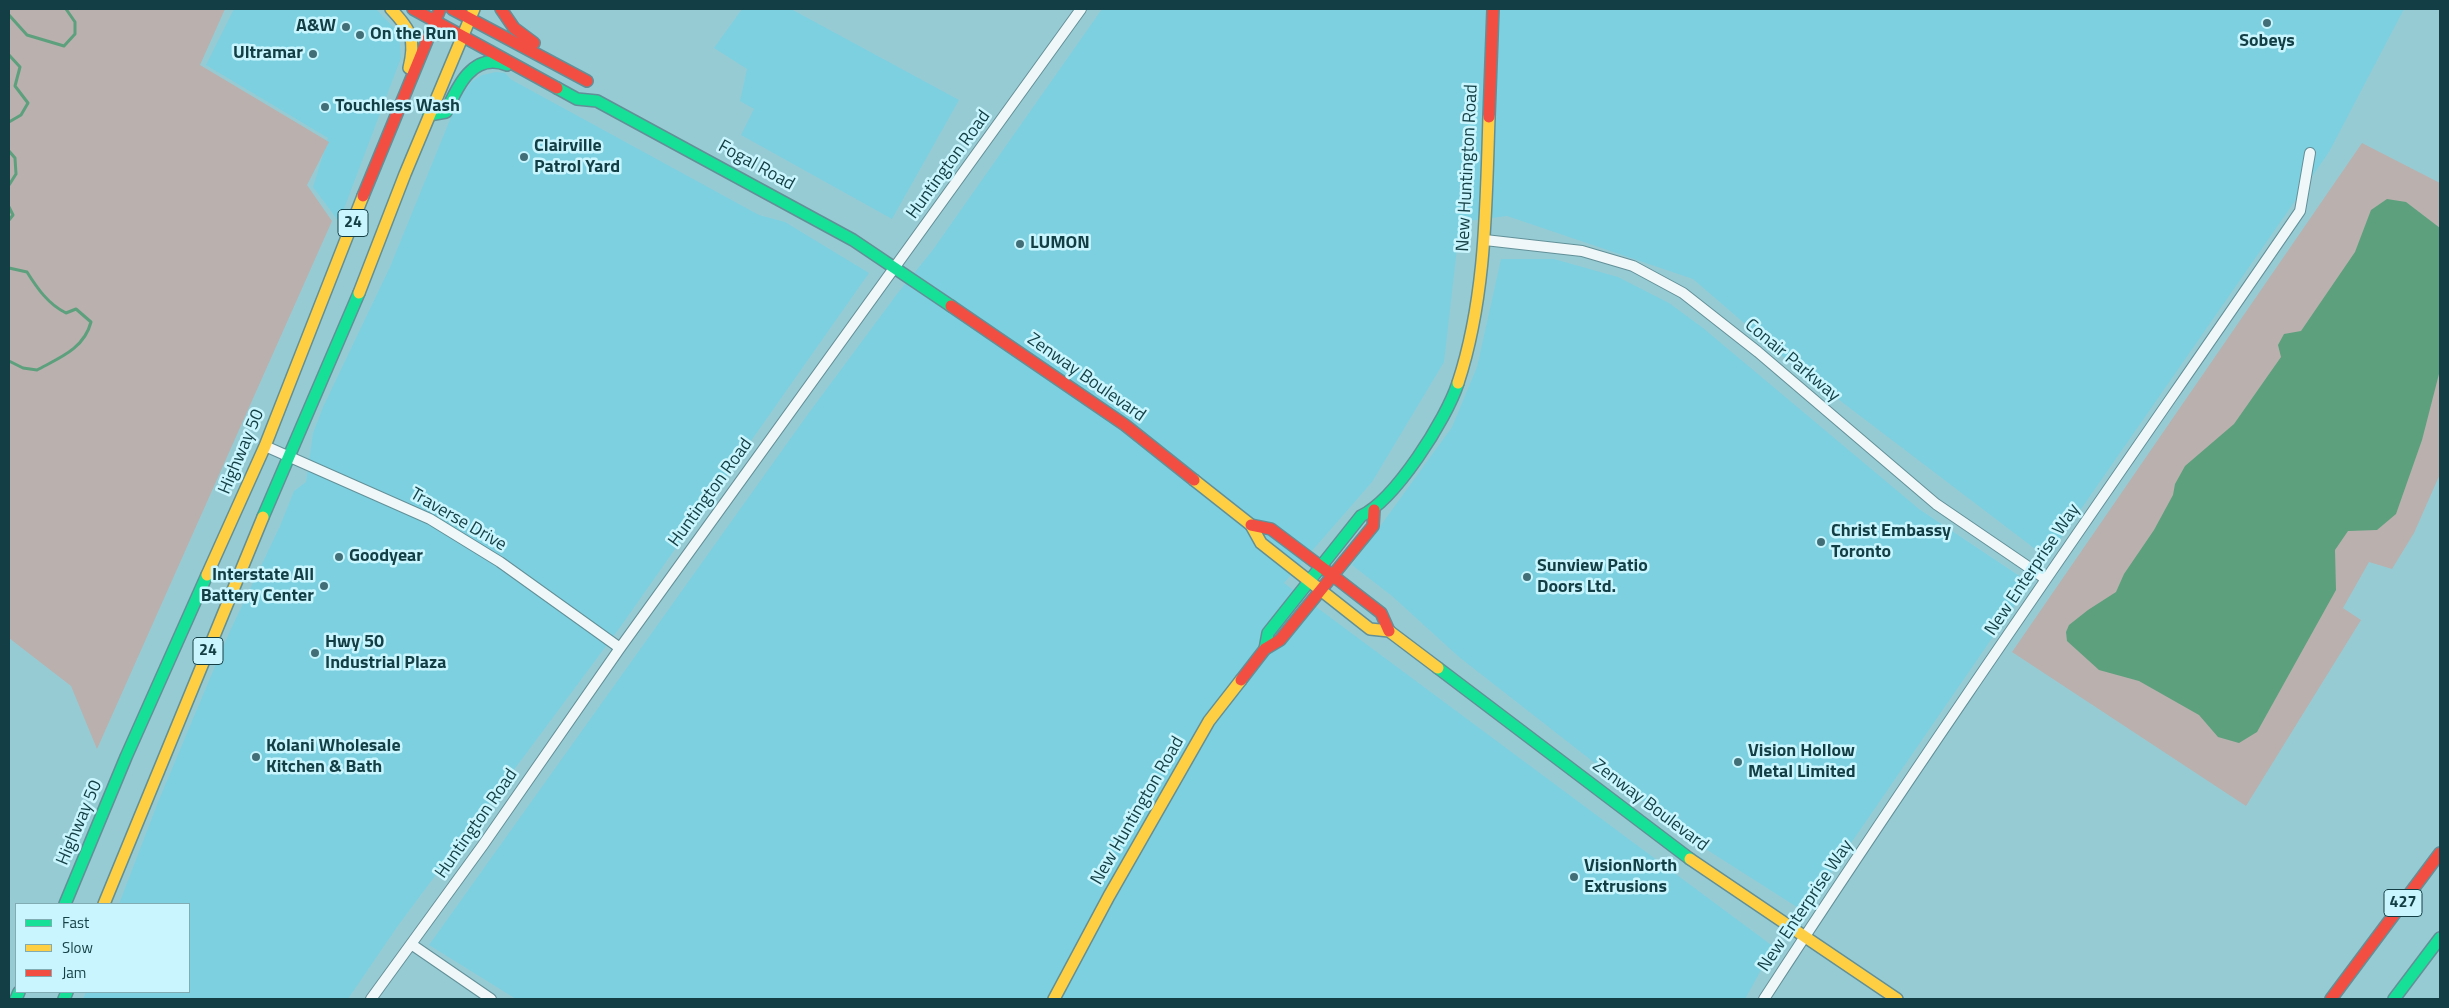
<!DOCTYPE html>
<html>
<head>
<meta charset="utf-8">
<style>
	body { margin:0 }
	#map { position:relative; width:2449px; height:1008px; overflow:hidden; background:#97cbd4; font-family:"Titillium Web",sans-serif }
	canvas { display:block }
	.frame { position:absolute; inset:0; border:10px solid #143e45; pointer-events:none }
	.legend { position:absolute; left:15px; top:903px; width:175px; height:90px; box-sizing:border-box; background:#c9f6fe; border:1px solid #81acb4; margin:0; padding:6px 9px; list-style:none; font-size:15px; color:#143e45 }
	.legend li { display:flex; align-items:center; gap:10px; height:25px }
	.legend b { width:25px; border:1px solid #81acb4 }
</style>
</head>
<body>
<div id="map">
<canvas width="2449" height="1008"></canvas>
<div class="frame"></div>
<ul class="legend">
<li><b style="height:6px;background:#16e098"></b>Fast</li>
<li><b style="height:6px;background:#ffcf43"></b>Slow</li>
<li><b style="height:6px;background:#f24e42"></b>Jam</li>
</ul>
</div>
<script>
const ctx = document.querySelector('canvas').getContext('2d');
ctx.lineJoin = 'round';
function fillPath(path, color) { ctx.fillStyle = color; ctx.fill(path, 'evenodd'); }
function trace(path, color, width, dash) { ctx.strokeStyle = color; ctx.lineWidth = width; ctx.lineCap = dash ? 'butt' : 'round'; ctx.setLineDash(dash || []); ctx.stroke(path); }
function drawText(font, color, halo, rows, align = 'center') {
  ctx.font = font + ' "Titillium Web",sans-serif'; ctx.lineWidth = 5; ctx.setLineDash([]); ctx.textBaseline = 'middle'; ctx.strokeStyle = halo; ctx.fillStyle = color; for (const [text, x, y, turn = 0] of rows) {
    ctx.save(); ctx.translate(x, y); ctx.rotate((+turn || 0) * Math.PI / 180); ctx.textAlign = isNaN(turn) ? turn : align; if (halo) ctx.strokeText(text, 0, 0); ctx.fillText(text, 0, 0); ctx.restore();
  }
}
fillPath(new Path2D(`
	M 234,9 L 376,9 L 399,33 L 401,58 L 339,222 L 313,187 L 328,138 L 206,65 Z
	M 742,9 L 791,9 L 959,100 L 892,219 L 741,135 L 754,109 L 740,101 L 747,69 L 714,48 Z
	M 1102,9 L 2404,9 L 2329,152 L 2047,558 L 1788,361 L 1693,279 L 1507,216 L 1460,222 L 1444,362 L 1372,482 L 1284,583 L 1774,947 L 1745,999 L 516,999 L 429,945 L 808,414 L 897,294 L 932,251 Z
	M 496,72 L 505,73 L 512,80 L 759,215 L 785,222 L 869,273 L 621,626 L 397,927 L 348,999 L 83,999 L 86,992 L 189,992 L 189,904 L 119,904 L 158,802 L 229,633 L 280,526 L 294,491 L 306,482 L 313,433 L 323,407 L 390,267 L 458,100 L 472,81 L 482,75 Z
	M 1501,259 L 1554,259 L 1618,277 L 1669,303 L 1703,328 L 1919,509 L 2027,581 L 2028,586 L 1807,907 L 1800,909 L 1701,846 L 1459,657 L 1392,596 L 1352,565 L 1452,427 L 1477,367 Z`), '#7dd0e0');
fillPath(new Path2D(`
	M 9,9 L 225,9 L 200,65 L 329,142 L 307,185 L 332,221 L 97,749 L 71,686 L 9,638 Z
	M 2362,143 L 2440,183 L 2440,474 L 2414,533 L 2392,569 L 2369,562 L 2343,608 L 2361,620 L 2246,806 L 2012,652 Z`), '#bab0ae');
fillPath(new Path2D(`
	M 2387,199 L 2406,202 L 2440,228 L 2440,370 L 2422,440 L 2396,514 L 2377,530 L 2348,531 L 2335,550 L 2336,590 L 2257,732 L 2239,743 L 2218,737 L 2199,715 L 2139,681 L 2099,670 L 2067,641 L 2066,632 L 2069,625 L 2088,610 L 2116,592 L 2124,574 L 2154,530 L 2173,495 L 2175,484 L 2185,466 L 2234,424 L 2281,357 L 2278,345 L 2284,334 L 2301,331 L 2355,252 L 2371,210 Z`), '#5da07d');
trace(new Path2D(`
	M 9,15 L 27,35 L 64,46 L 75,34 L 75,22 L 66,9
	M 9,55 L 20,67 L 15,86 L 28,103 L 21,115 L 9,122
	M 9,151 L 15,158 L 16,174 L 9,185
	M 9,207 L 13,215 L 9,220
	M 9,268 L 27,272 C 37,288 48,304 66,313 L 76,309 L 91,322 C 84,349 59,358 37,370 L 23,368 L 9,361`), '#5da07d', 3);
const street = new Path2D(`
	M 1485,240 L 1582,251 L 1633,266 L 1683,293 L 1758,352 L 1936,504 L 2046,579
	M 265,446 L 430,519 L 500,562 L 620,648
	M 411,944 L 491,999
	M 371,999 L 483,845 L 620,648 L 1081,9
	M 1764,999 C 1937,733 2120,473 2300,211 L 2310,153`);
const fast = new Path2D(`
	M 557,88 L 577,99 L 597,101 L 853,240 L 951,306
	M 429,115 L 446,112 C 457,87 473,51 507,65
	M 263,517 L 359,293
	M 1265,649 L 1268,633 L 1361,516 C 1395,500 1446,420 1458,383
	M 1438,668 L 1690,859
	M 65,904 L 126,757 L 207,575
	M 16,999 L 19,992
	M 64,999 L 67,992
	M 2394,999 L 2440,938`);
const slow = new Path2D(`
	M 391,9 C 411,30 416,39 409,68
	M 359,293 L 405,174 L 474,9
	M 1458,383 C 1486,298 1486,206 1489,117
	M 1194,480 L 1251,525 L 1261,543 L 1370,629 L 1389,631 L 1438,668
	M 207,575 L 265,446 L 363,196
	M 1690,859 L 1897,999
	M 104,904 L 263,517
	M 1054,999 L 1109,896 L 1209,721 L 1241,680`);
const jam = new Path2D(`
	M 413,9 L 557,88
	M 452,9 L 587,81
	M 501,9 L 514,28 L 534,43
	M 1489,117 L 1493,9
	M 363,196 L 440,9
	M 951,306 L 1125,425 L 1194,480
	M 1251,525 L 1271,529 L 1332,575 L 1381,613 L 1389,631
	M 1241,680 L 1265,649 L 1280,640 L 1373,526 L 1374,510
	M 2331,999 L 2440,853`);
trace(street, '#629098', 12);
trace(fast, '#629098', 14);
trace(slow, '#629098', 14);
trace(jam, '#629098', 14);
trace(street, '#eff7f9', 10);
trace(fast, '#16e098', 11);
trace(slow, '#ffcf43', 11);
trace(jam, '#f24e42', 11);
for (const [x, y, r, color] of [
	[2267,23,5,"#426f77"],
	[346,27,5,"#426f77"],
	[360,35,5,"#426f77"],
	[313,54,5,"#426f77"],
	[325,107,5,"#426f77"],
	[524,157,5,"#426f77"],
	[1020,244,5,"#426f77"],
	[1821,542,5,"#426f77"],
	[339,557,5,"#426f77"],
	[1527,577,5,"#426f77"],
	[324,586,5,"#426f77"],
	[315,653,5,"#426f77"],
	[256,757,5,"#426f77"],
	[1738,762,5,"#426f77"],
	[1574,877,5,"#426f77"]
]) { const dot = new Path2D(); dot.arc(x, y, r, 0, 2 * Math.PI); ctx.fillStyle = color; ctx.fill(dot); trace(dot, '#c9f6fe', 2); }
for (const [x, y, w] of [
	[353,223,30],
	[208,651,30],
	[2403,903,38]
]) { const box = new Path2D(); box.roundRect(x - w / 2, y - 13.5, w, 27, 4); ctx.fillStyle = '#c9f6fe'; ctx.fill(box); trace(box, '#143e45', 1); }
drawText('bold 16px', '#143e45', null, [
	["24",353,223],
	["24",208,651],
	["427",2403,903]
]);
drawText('bold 18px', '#143e45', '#c9f6fe', [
	["A&W",336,27,"right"],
	["On the Run",370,35],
	["Sobeys",2267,42,"center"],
	["Ultramar",303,54,"right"],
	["Touchless Wash",335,107],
	["Clairville",534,147],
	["Patrol Yard",534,168],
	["LUMON",1030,244],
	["Christ Embassy",1831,532],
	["Toronto",1831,553],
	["Goodyear",349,557],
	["Sunview Patio",1537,567],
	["Doors Ltd.",1537,588],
	["Interstate All",314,576,"right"],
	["Battery Center",314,597,"right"],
	["Hwy 50",325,643],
	["Industrial Plaza",325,664],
	["Kolani Wholesale",266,747],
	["Kitchen & Bath",266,768],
	["Vision Hollow",1748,752],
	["Metal Limited",1748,773],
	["VisionNorth",1584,867],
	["Extrusions",1584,888]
], 'left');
drawText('18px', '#143e45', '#c9f6fe', [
	["Huntington Road",949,165,-54],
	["Fogal Road",756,166,29],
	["New Huntington Road",1468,168,-87],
	["Conair Parkway",1792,361,40],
	["Zenway Boulevard",1086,378,35],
	["Highway 50",242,452,-67],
	["Huntington Road",711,493,-54],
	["Traverse Drive",458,520,30],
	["New Enterprise Way",2033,570,-56],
	["Zenway Boulevard",1650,806,37],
	["New Huntington Road",1138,811,-60],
	["Highway 50",80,823,-67],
	["Huntington Road",477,824,-55],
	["New Enterprise Way",1806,906,-56]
]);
</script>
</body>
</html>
